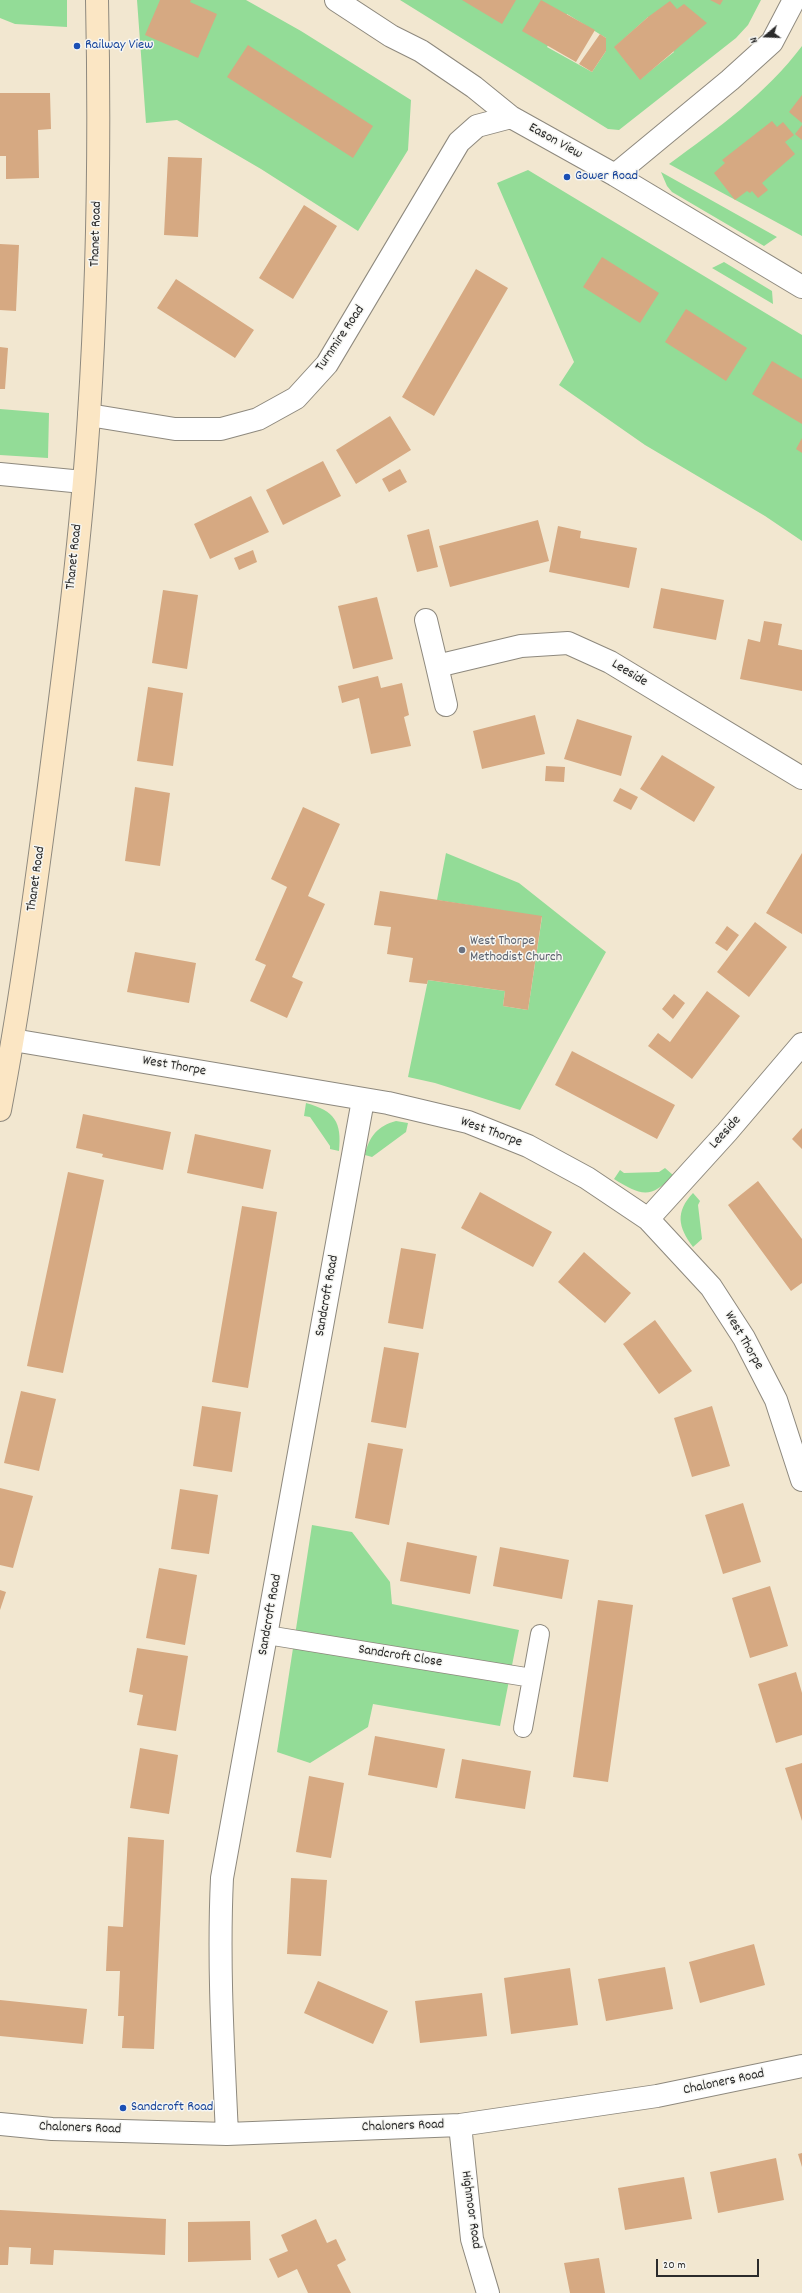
<!DOCTYPE html>
<html>
<head>
<meta charset="utf-8">
<style>
	body { margin:0 }
	#map { position:relative; width:802px; height:2293px; overflow:hidden; background:#f2e7d0; font-family:Dekko,sans-serif }
	canvas { display:block }
	.north { position:absolute; left:746px; top:16px; width:40px; height:40px; -webkit-text-stroke:3px #f6f6f2; paint-order:stroke; rotate:251deg; font-size:11px; font-weight:700; line-height:16px; text-align:center; color:#2b2b2b }
	.north::after { content:''; display:block; margin:auto; width:14px; height:18px; background:#2b2b2b; clip-path:polygon(50% 0,100% 100%,50% 72%,0 100%) }
	.scale { position:absolute; left:656px; top:2259px; width:103px; height:18px; box-sizing:border-box; border:2px solid #2b2b2b; border-top:0; padding-left:5px; font-size:12px; line-height:14px; white-space:nowrap; color:#2b2b2b; -webkit-text-stroke:3px #f6f6f2; paint-order:stroke }
</style>
</head>
<body>
<div id="map">
<canvas width="802" height="2293"></canvas>
<div class="north">N</div>
<div class="scale">20 m</div>
</div>
<script>
const ctx = document.querySelector('canvas').getContext('2d');
ctx.lineJoin = 'round';
function fillPath(path, color) { ctx.fillStyle = color; ctx.fill(path, 'evenodd'); }
function trace(path, color, width, dash) { ctx.strokeStyle = color; ctx.lineWidth = width; ctx.lineCap = dash ? 'butt' : 'round'; ctx.setLineDash(dash || []); ctx.stroke(path); }
function drawText(font, color, halo, rows, align = 'center') {
  ctx.font = font + ' Dekko,sans-serif'; ctx.lineWidth = 3; ctx.setLineDash([]); ctx.textBaseline = 'middle'; ctx.strokeStyle = halo; ctx.fillStyle = color; for (const [text, x, y, turn = 0] of rows) {
    ctx.save(); ctx.translate(x, y); ctx.rotate((+turn || 0) * Math.PI / 180); ctx.textAlign = isNaN(turn) ? turn : align; if (halo) ctx.strokeText(text, 0, 0); ctx.fillText(text, 0, 0); ctx.restore();
  }
}
fillPath(new Path2D(`
	M 0,0 L 67,0 L 67,27 L 15,24 L 0,18 Z
	M 137,0 L 246,0 L 301,31 L 411,100 L 408,150 L 358,231 L 261,169 L 177,120 L 146,123 Z
	M 400,0 L 761,0 L 748,25 L 736,38 L 619,130 L 608,129 ZM 567,14 L 606,38 L 606,51 L 592,72 L 547,47 ZM 648,17 L 674,52 L 640,79 L 615,47 Z
	M 802,46 L 802,236 L 669,164 C 717,129 766,94 802,46 Z
	M 528,170 L 802,335 L 802,541 L 765,516 L 645,445 L 559,385 L 574,362 L 497,183 Z
	M 661,172 L 777,237 L 764,246 L 672,192 L 667,186 Z
	M 724,262 L 772,291 L 773,304 L 712,268 Z
	M 0,409 L 49,413 L 48,458 L 0,455 Z
	M 446,853 L 519,883 L 606,952 L 520,1110 L 435,1083 L 408,1077 L 428,980 L 505,991 L 503,1006 L 528,1010 L 542,917 L 437,900 Z
	M 306,1103 C 335,1111 342,1122 339,1151 L 330,1149 L 330,1146 L 310,1117 L 304,1116 Z
	M 396,1121 L 408,1123 L 406,1132 L 372,1157 L 365,1155 C 369,1136 378,1126 396,1121 Z
	M 665,1168 L 673,1175 C 651,1200 640,1195 614,1179 L 620,1170 L 624,1173 L 659,1172 Z
	M 693,1193 L 700,1201 L 698,1205 L 702,1239 L 693,1247 C 678,1227 675,1212 693,1193 Z
	M 312,1525 L 352,1532 L 390,1582 L 392,1604 L 519,1630 L 500,1726 L 373,1704 L 368,1727 L 310,1763 L 277,1752 Z`), '#93dc97');
fillPath(new Path2D(`
	M 160,0 L 191,0 L 190,2 L 217,14 L 198,58 L 145,35 Z
	M 462,0 L 516,0 L 502,24 Z
	M 541,0 L 595,30 L 576,62 L 522,31 Z
	M 710,0 L 723,0 L 720,5 Z
	M 670,1 L 677,9 L 684,4 L 707,23 L 640,80 L 614,47 L 648,17 Z
	M 600,34 L 606,38 L 606,51 L 592,72 L 579,64 Z
	M 248,45 L 373,126 L 353,158 L 227,77 Z
	M 0,93 L 50,93 L 51,129 L 38,130 L 39,178 L 6,179 L 6,156 L 0,156 Z
	M 802,95 L 802,123 L 789,112 Z
	M 772,121 L 777,127 L 783,122 L 794,135 L 785,142 L 795,154 L 762,183 L 768,190 L 758,198 L 752,191 L 750,193 L 747,191 L 735,200 L 714,173 L 725,163 L 722,160 Z
	M 802,125 L 802,140 L 795,134 Z
	M 168,157 L 202,158 L 198,237 L 164,235 Z
	M 304,205 L 337,226 L 293,299 L 259,278 Z
	M 0,244 L 19,245 L 16,311 L 0,310 Z
	M 602,257 L 659,293 L 640,323 L 583,287 Z
	M 476,269 L 508,288 L 434,416 L 402,397 Z
	M 176,279 L 254,330 L 235,358 L 157,308 Z
	M 686,309 L 747,348 L 726,381 L 665,342 Z
	M 0,347 L 8,348 L 5,389 L 0,389 Z
	M 772,361 L 802,379 L 802,424 L 752,394 Z
	M 390,416 L 411,450 L 356,484 L 336,450 Z
	M 802,438 L 802,453 L 796,449 Z
	M 323,461 L 341,496 L 283,525 L 266,490 Z
	M 400,469 L 407,482 L 389,492 L 382,479 Z
	M 251,496 L 269,532 L 210,559 L 194,524 Z
	M 538,520 L 549,561 L 450,587 L 439,546 Z
	M 558,526 L 581,531 L 580,538 L 637,548 L 629,588 L 549,572 Z
	M 429,529 L 438,567 L 417,572 L 407,535 Z
	M 253,550 L 257,562 L 239,570 L 234,558 Z
	M 661,588 L 724,600 L 716,640 L 653,628 Z
	M 163,590 L 198,595 L 187,669 L 152,663 Z
	M 377,597 L 393,659 L 353,669 L 338,606 Z
	M 764,621 L 782,624 L 778,645 L 802,650 L 802,691 L 740,679 L 748,639 L 760,642 Z
	M 378,676 L 381,688 L 402,683 L 409,715 L 404,717 L 411,746 L 371,754 L 359,698 L 342,703 L 338,686 Z
	M 148,687 L 183,693 L 173,766 L 137,761 Z
	M 535,715 L 545,754 L 482,769 L 473,731 Z
	M 577,719 L 632,736 L 621,776 L 564,759 Z
	M 662,755 L 715,787 L 694,822 L 640,789 Z
	M 546,766 L 565,767 L 564,782 L 545,781 Z
	M 135,787 L 170,793 L 160,866 L 125,861 Z
	M 620,788 L 638,797 L 631,810 L 613,801 Z
	M 303,807 L 340,824 L 308,896 L 325,904 L 292,977 L 303,982 L 287,1018 L 250,1001 L 266,965 L 255,960 L 287,887 L 271,879 Z
	M 802,853 L 802,934 L 766,913 Z
	M 380,891 L 542,916 L 528,1010 L 503,1006 L 505,991 L 428,980 L 427,984 L 409,982 L 413,958 L 387,954 L 391,927 L 374,925 Z
	M 755,922 L 787,947 L 749,997 L 717,972 Z
	M 727,926 L 739,935 L 727,951 L 715,943 Z
	M 135,952 L 196,963 L 189,1003 L 127,992 Z
	M 707,991 L 740,1016 L 692,1079 L 648,1046 L 658,1033 L 670,1042 Z
	M 674,994 L 685,1003 L 673,1019 L 662,1009 Z
	M 572,1051 L 675,1105 L 657,1139 L 555,1085 Z
	M 83,1114 L 171,1132 L 163,1170 L 102,1157 L 103,1154 L 76,1148 Z
	M 802,1128 L 802,1149 L 792,1139 Z
	M 195,1134 L 271,1150 L 263,1189 L 187,1173 Z
	M 68,1172 L 104,1180 L 63,1373 L 27,1366 Z
	M 758,1181 L 802,1239 L 802,1283 L 791,1291 L 728,1205 Z
	M 480,1192 L 552,1232 L 533,1267 L 461,1228 Z
	M 242,1206 L 277,1212 L 248,1388 L 212,1382 Z
	M 401,1248 L 436,1254 L 423,1329 L 388,1323 Z
	M 584,1252 L 631,1293 L 605,1323 L 558,1282 Z
	M 655,1320 L 692,1371 L 659,1394 L 623,1344 Z
	M 384,1347 L 419,1353 L 406,1428 L 371,1422 Z
	M 21,1391 L 56,1399 L 39,1471 L 4,1463 Z
	M 202,1406 L 241,1412 L 232,1472 L 193,1466 Z
	M 712,1406 L 730,1466 L 692,1477 L 674,1418 Z
	M 368,1443 L 403,1449 L 389,1525 L 355,1518 Z
	M 0,1488 L 33,1496 L 13,1568 L 0,1565 Z
	M 180,1489 L 218,1495 L 209,1554 L 171,1549 Z
	M 743,1503 L 761,1562 L 723,1574 L 705,1515 Z
	M 407,1542 L 477,1556 L 470,1594 L 400,1581 Z
	M 500,1547 L 569,1560 L 562,1599 L 493,1586 Z
	M 159,1568 L 197,1575 L 185,1645 L 146,1638 Z
	M 770,1586 L 788,1646 L 750,1658 L 732,1598 Z
	M 0,1590 L 6,1592 L 0,1610 Z
	M 598,1600 L 633,1605 L 608,1782 L 573,1777 Z
	M 137,1648 L 188,1656 L 176,1731 L 137,1725 L 143,1695 L 129,1692 Z
	M 796,1672 L 802,1693 L 802,1735 L 776,1743 L 758,1684 Z
	M 375,1736 L 445,1749 L 437,1788 L 368,1775 Z
	M 140,1748 L 178,1755 L 169,1814 L 130,1808 Z
	M 462,1759 L 531,1771 L 525,1809 L 455,1798 Z
	M 802,1763 L 802,1821 L 785,1768 Z
	M 309,1776 L 344,1783 L 331,1858 L 296,1852 Z
	M 128,1837 L 164,1840 L 154,2049 L 122,2048 L 124,2016 L 118,2016 L 120,1971 L 106,1971 L 108,1926 L 123,1927 Z
	M 291,1878 L 327,1880 L 321,1956 L 287,1954 Z
	M 754,1944 L 765,1985 L 700,2003 L 689,1962 Z
	M 665,1967 L 673,2009 L 606,2021 L 598,1979 Z
	M 570,1968 L 578,2025 L 511,2034 L 504,1978 Z
	M 318,1981 L 388,2011 L 373,2044 L 304,2013 Z
	M 482,1993 L 487,2036 L 420,2043 L 415,2001 Z
	M 0,2000 L 87,2009 L 83,2044 L 0,2036 Z
	M 802,2153 L 802,2167 L 798,2154 Z
	M 776,2158 L 784,2200 L 718,2213 L 710,2172 Z
	M 684,2177 L 692,2219 L 625,2230 L 618,2188 Z
	M 0,2210 L 166,2219 L 165,2255 L 54,2250 L 53,2265 L 30,2264 L 31,2248 L 9,2247 L 8,2265 L 0,2265 Z
	M 316,2219 L 327,2243 L 336,2239 L 346,2260 L 337,2265 L 351,2293 L 308,2293 L 297,2269 L 278,2278 L 269,2259 L 288,2251 L 281,2235 Z
	M 250,2221 L 251,2260 L 188,2262 L 188,2222 Z
	M 599,2258 L 605,2293 L 570,2293 L 564,2263 Z`), '#d6a982');
const lane = new Path2D(`
	M 267,1635 L 532,1678
	M 523,1728 L 540,1634`);
const street = new Path2D(`
	M 336,0 L 391,36 L 421,51 L 474,87 L 511,117 L 615,175 L 802,287
	M 615,175 L 730,80 L 772,42 L 794,0
	M 89,415 L 175,429 L 221,429 L 258,419 L 296,398 L 327,364 L 459,142 L 477,126 L 511,117
	M 0,474 L 83,482
	M 426,620 L 437,666
	M 446,705 L 437,666 L 521,646 L 568,643 L 610,662 L 802,778
	M 13,1040 L 388,1103 L 468,1122 L 528,1146 L 587,1178 L 648,1219 L 711,1287 L 744,1338 L 776,1400 L 802,1480
	M 648,1219 L 727,1132 L 802,1044
	M 0,2124 L 52,2129 L 227,2134 L 460,2125 L 657,2096 L 802,2066
	M 460,2125 L 472,2239 L 488,2293
	M 227,2134 C 223,2048 218,1963 222,1878 L 363,1100`);
const secondary = new Path2D(`
	M 0,1110 C 20,1005 34,900 48,794 C 64,669 81,541 89,415 C 98,277 100,138 97,0`);
trace(lane, '#8e897e', 20);
trace(street, '#8e897e', 24);
trace(secondary, '#8e897e', 24);
trace(lane, '#fff', 18);
trace(street, '#fff', 22);
trace(secondary, '#fbe6c4', 22);
for (const [x, y, r, color] of [
	[77,46,4,"#1a4fb4"],
	[567,177,4,"#1a4fb4"],
	[462,950,4,"#6b7280"],
	[123,2108,4,"#1a4fb4"]
]) { const dot = new Path2D(); dot.arc(x, y, r, 0, 2 * Math.PI); ctx.fillStyle = color; ctx.fill(dot); trace(dot, '#f6f6f2', 1.5); }
drawText('14px', '#164399', '#f6f6f2', [
	["Railway View",85,46],
	["Gower Road",575,177],
	["Sandcroft Road",131,2108]
], 'left');
drawText('14px', '#2b2b2b', '#f6f6f2', [
	["Eason View",555,142,29],
	["Thanet Road",97,234,-88],
	["Turnmire Road",341,339,-56],
	["Thanet Road",75,557,-84],
	["Leeside",629,674,31],
	["Thanet Road",37,879,-82],
	["West Thorpe",174,1067,10],
	["West Thorpe",491,1133,20],
	["Leeside",726,1133,-48],
	["Sandcroft Road",328,1296,-80],
	["West Thorpe",743,1341,60],
	["Sandcroft Road",271,1615,-80],
	["Sandcroft Close",400,1657,9],
	["Chaloners Road",724,2083,-12],
	["Chaloners Road",403,2127,-2],
	["Chaloners Road",80,2129,2],
	["Highmoor Road",470,2210,82]
]);
drawText('14px', '#5b616d', '#f6f6f2', [
	["West Thorpe",470,942],
	["Methodist Church",470,958]
], 'left');
</script>
</body>
</html>
